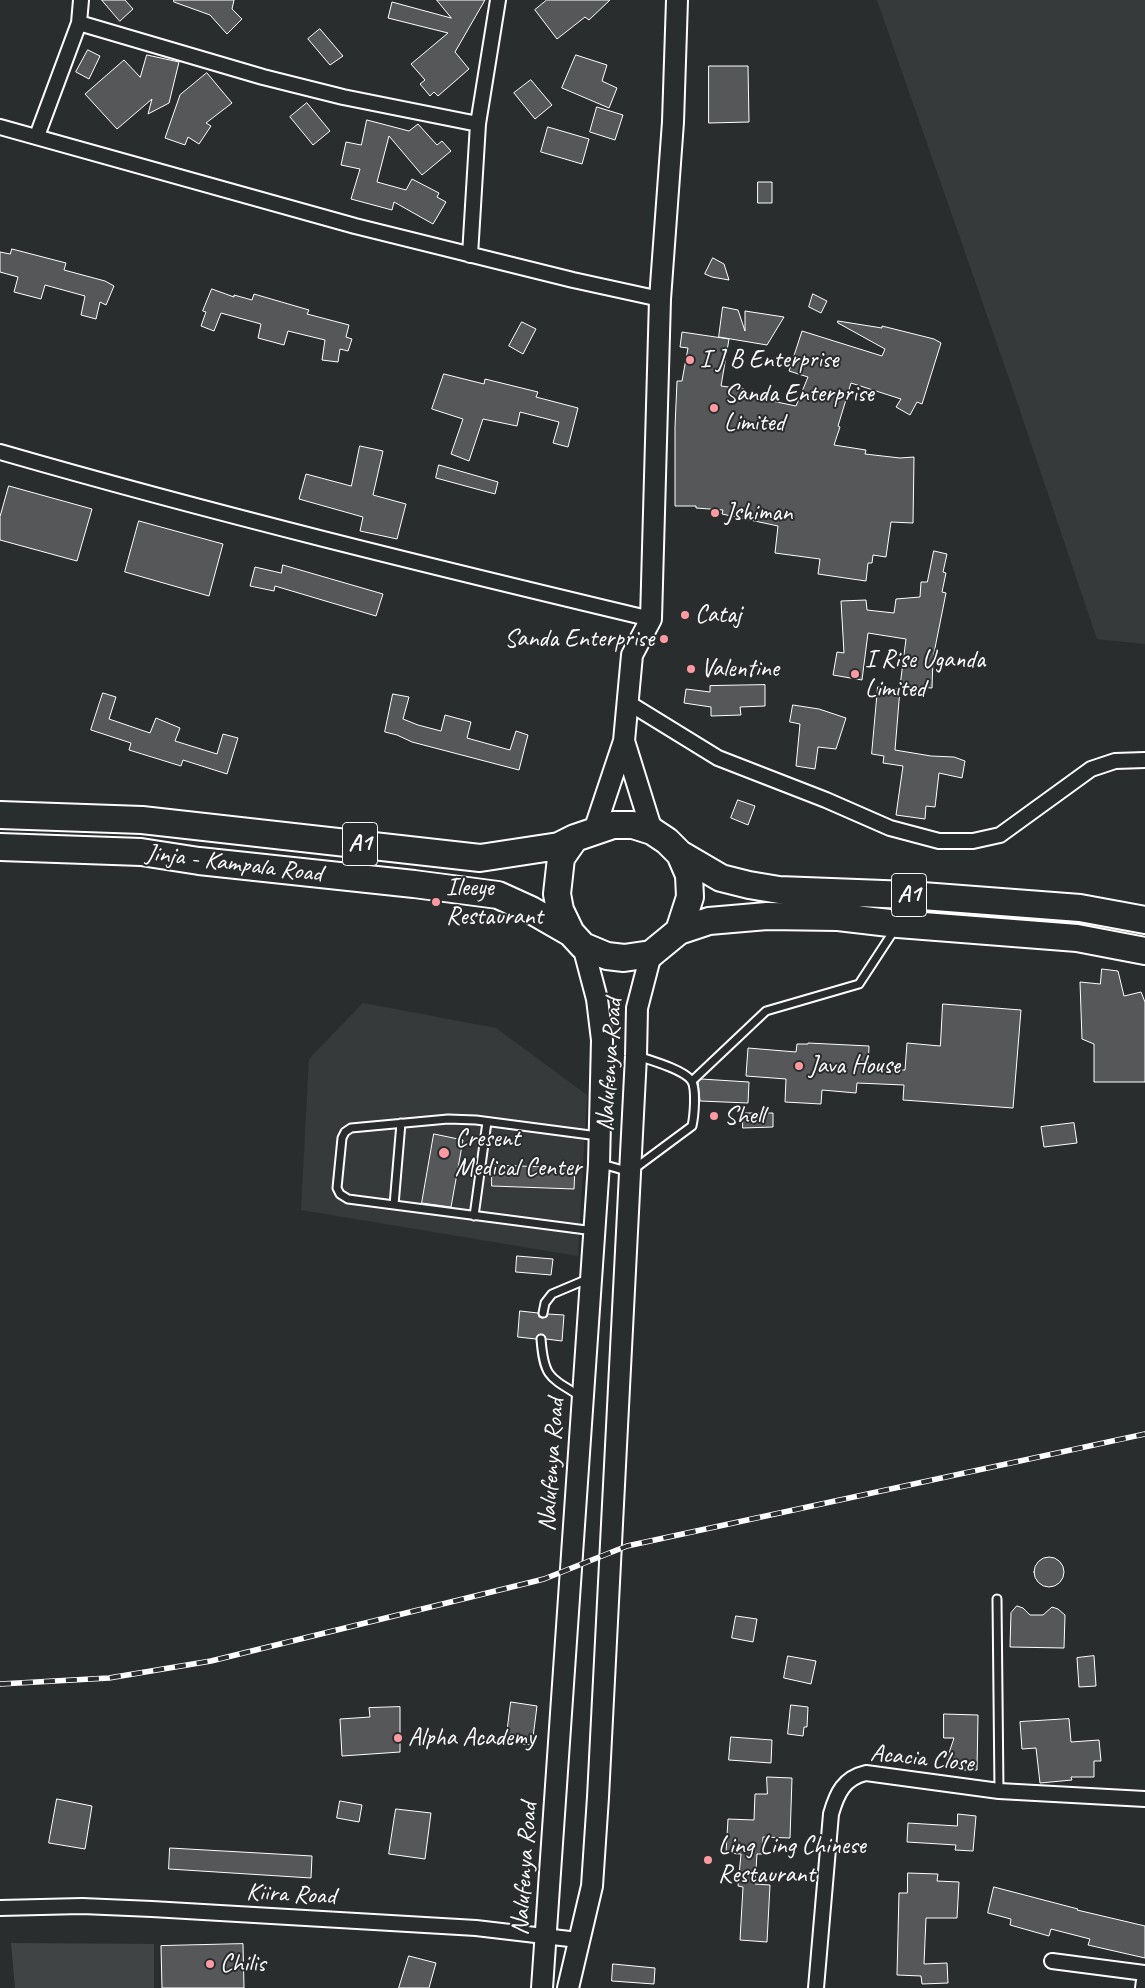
<!DOCTYPE html>
<html>
<head>
<meta charset="utf-8">
<style>
	body { margin:0 }
	canvas { display:block; background:#2a2d2e }
</style>
</head>
<body>
<canvas width="1145" height="1988"></canvas>
<script>
const ctx = document.querySelector('canvas').getContext('2d');
ctx.lineJoin = 'round';
function fillPath(path, color) { ctx.fillStyle = color; ctx.fill(path, 'evenodd'); }
function trace(path, color, width, dash) { ctx.strokeStyle = color; ctx.lineWidth = width; ctx.lineCap = dash ? 'butt' : 'round'; ctx.setLineDash(dash || []); ctx.stroke(path); }
function drawText(font, color, halo, rows, align = 'center') {
  ctx.font = font + ' Caveat,sans-serif'; ctx.lineWidth = 4; ctx.setLineDash([]); ctx.textBaseline = 'middle'; ctx.strokeStyle = halo; ctx.fillStyle = color; for (const [text, x, y, turn = 0] of rows) {
    ctx.save(); ctx.translate(x, y); ctx.rotate((+turn || 0) * Math.PI / 180); ctx.textAlign = isNaN(turn) ? turn : align; if (halo) ctx.strokeText(text, 0, 0); ctx.fillText(text, 0, 0); ctx.restore();
  }
}
fillPath(new Path2D(`
	M 877,0 L 1145,0 L 1145,644 L 1097,639 L 1011,384 Z
	M 363,1003 L 496,1028 L 587,1095 L 578,1256 L 301,1210 L 309,1059 Z`), '#373a3b');
fillPath(new Path2D(`
	M 11,1943 L 154,1944 L 154,1988 L 15,1988 Z`), '#414445');
const building = new Path2D(`
	M 102,0 L 125,0 L 133,9 L 120,21 Z
	M 174,0 L 234,0 L 232,9 L 242,19 L 227,34 L 210,15 L 174,2 Z
	M 437,0 L 485,0 L 455,52 L 469,69 L 438,96 L 434,92 L 430,96 L 420,84 L 425,80 L 411,64 L 448,33 L 388,18 L 392,2 L 451,18 Z
	M 547,0 L 610,0 L 589,20 L 585,17 L 557,39 L 535,10 Z
	M 320,29 L 343,56 L 330,65 L 308,39 Z
	M 88,50 L 100,56 L 89,79 L 76,72 Z
	M 147,55 L 179,62 L 169,103 L 148,114 L 152,99 L 117,129 L 85,94 L 124,60 L 140,77 Z
	M 576,55 L 607,65 L 602,81 L 617,88 L 609,108 L 562,88 Z
	M 709,66 L 748,66 L 749,122 L 709,123 Z
	M 207,73 L 232,103 L 206,123 L 211,126 L 199,144 L 188,137 L 185,145 L 165,138 L 180,95 Z
	M 531,80 L 552,105 L 535,119 L 514,93 Z
	M 307,103 L 330,131 L 313,145 L 290,117 Z
	M 597,107 L 623,115 L 615,140 L 590,132 Z
	M 367,120 L 409,131 L 418,124 L 437,145 L 442,141 L 451,151 L 422,175 L 389,136 L 377,182 L 406,190 L 412,179 L 439,193 L 437,197 L 446,202 L 433,224 L 394,202 L 392,210 L 351,199 L 360,169 L 341,165 L 346,142 L 361,145 Z
	M 548,127 L 589,139 L 582,164 L 541,152 Z
	M 758,182 L 772,182 L 772,203 L 758,203 Z
	M 12,249 L 66,263 L 64,270 L 105,281 L 114,286 L 106,305 L 100,302 L 96,319 L 81,315 L 85,296 L 45,285 L 41,299 L 14,292 L 18,277 L 0,272 L 0,252 L 10,254 Z
	M 713,258 L 724,264 L 729,280 L 712,277 L 705,274 Z
	M 212,289 L 234,297 L 234,295 L 252,300 L 254,294 L 309,310 L 307,314 L 349,325 L 346,337 L 352,339 L 348,351 L 340,349 L 338,362 L 322,360 L 325,340 L 288,331 L 284,345 L 258,338 L 261,324 L 221,313 L 214,331 L 201,326 L 206,312 L 203,311 Z
	M 813,294 L 827,301 L 821,313 L 809,307 Z
	M 723,307 L 738,310 L 745,331 L 745,311 L 784,317 L 767,345 L 719,337 Z
	M 838,321 L 882,328 L 882,326 L 934,339 L 941,343 L 922,404 L 917,402 L 910,415 L 896,407 L 901,399 L 851,383 L 838,426 L 840,427 L 834,445 L 866,450 L 865,454 L 900,458 L 914,457 L 913,523 L 891,522 L 886,557 L 873,555 L 872,563 L 868,563 L 866,581 L 818,574 L 820,559 L 775,553 L 778,526 L 722,514 L 723,510 L 696,508 L 696,506 L 675,506 L 675,427 L 677,381 L 682,381 L 688,348 L 680,347 L 682,332 L 729,339 L 721,386 L 744,389 L 743,395 L 796,406 L 808,377 L 789,371 L 802,331 L 882,356 L 885,349 L 838,323 Z
	M 522,322 L 536,329 L 523,354 L 509,346 Z
	M 444,374 L 484,384 L 485,379 L 538,392 L 536,397 L 578,408 L 568,447 L 553,443 L 559,422 L 520,412 L 517,426 L 483,419 L 469,461 L 451,454 L 463,419 L 432,409 Z
	M 360,446 L 383,451 L 373,495 L 406,504 L 397,539 L 360,531 L 363,517 L 299,499 L 306,474 L 351,486 Z
	M 439,465 L 498,482 L 495,494 L 436,478 Z
	M 9,486 L 92,509 L 77,561 L 0,540 L 0,517 Z
	M 139,521 L 223,544 L 209,596 L 125,572 Z
	M 934,551 L 947,554 L 943,572 L 946,573 L 942,592 L 946,593 L 933,658 L 932,688 L 900,686 L 906,639 L 868,633 L 862,680 L 833,675 L 837,652 L 844,653 L 841,601 L 866,600 L 867,610 L 894,613 L 896,599 L 920,597 L 921,582 L 927,582 Z
	M 283,565 L 383,594 L 376,616 L 275,586 L 274,591 L 250,586 L 255,567 L 281,573 Z
	M 765,685 L 765,706 L 740,707 L 741,715 L 711,716 L 711,707 L 684,703 L 686,689 L 710,692 L 710,686 Z
	M 878,687 L 900,689 L 895,750 L 931,756 L 954,757 L 965,761 L 962,778 L 939,773 L 935,807 L 926,806 L 925,819 L 896,815 L 903,766 L 883,763 L 884,756 L 872,754 Z
	M 103,693 L 116,697 L 109,719 L 150,733 L 156,718 L 180,728 L 175,741 L 217,754 L 223,734 L 238,738 L 227,774 L 183,760 L 181,766 L 129,750 L 131,743 L 91,730 Z
	M 393,694 L 409,697 L 403,719 L 418,725 L 441,731 L 445,715 L 471,722 L 467,738 L 510,750 L 516,731 L 528,735 L 519,770 L 412,742 L 397,735 L 385,732 Z
	M 793,705 L 819,709 L 846,718 L 836,749 L 818,747 L 815,769 L 796,766 L 800,724 L 790,722 Z
	M 738,800 L 755,806 L 748,825 L 731,818 Z
	M 1102,969 L 1118,971 L 1124,996 L 1141,992 L 1145,1002 L 1145,1082 L 1094,1082 L 1094,1044 L 1082,1039 L 1080,982 L 1100,984 Z
	M 943,1004 L 1021,1010 L 1013,1108 L 903,1100 L 904,1085 L 857,1083 L 856,1093 L 822,1090 L 821,1104 L 785,1102 L 786,1079 L 746,1076 L 748,1048 L 796,1052 L 797,1044 L 808,1044 L 808,1043 L 869,1046 L 868,1070 L 905,1070 L 907,1043 L 940,1046 Z
	M 701,1079 L 749,1082 L 748,1103 L 700,1101 L 698,1082 Z
	M 743,1113 L 773,1113 L 773,1127 L 743,1128 Z
	M 1074,1123 L 1077,1143 L 1044,1147 L 1041,1127 Z
	M 434,1134 L 463,1140 L 451,1207 L 422,1203 Z
	M 492,1165 L 575,1168 L 574,1189 L 492,1186 Z
	M 517,1256 L 553,1259 L 551,1275 L 516,1272 Z
	M 520,1311 L 538,1313 L 539,1317 L 542,1318 L 547,1317 L 548,1314 L 564,1315 L 562,1341 L 546,1339 L 545,1336 L 541,1334 L 538,1335 L 536,1339 L 518,1337 Z
	M1034 1572a15 15 0 1 1 30 0a15 15 0 1 1-30 0Z
	M 1017,1606 L 1023,1608 L 1030,1615 L 1043,1615 L 1052,1607 L 1058,1609 L 1065,1615 L 1064,1648 L 1010,1647 L 1011,1613 Z
	M 736,1616 L 757,1619 L 753,1642 L 732,1638 Z
	M 788,1656 L 816,1661 L 811,1684 L 784,1678 Z
	M 1094,1656 L 1096,1686 L 1079,1687 L 1077,1658 Z
	M 511,1702 L 537,1706 L 532,1745 L 506,1742 Z
	M 791,1705 L 808,1707 L 807,1727 L 804,1727 L 803,1736 L 788,1734 Z
	M 400,1707 L 400,1752 L 342,1756 L 340,1719 L 370,1717 L 369,1708 Z
	M 944,1714 L 978,1715 L 977,1770 L 958,1770 L 958,1768 L 947,1763 L 947,1759 L 954,1738 L 944,1738 Z
	M 1069,1719 L 1071,1742 L 1099,1740 L 1101,1761 L 1094,1761 L 1094,1777 L 1071,1777 L 1072,1780 L 1040,1783 L 1036,1748 L 1022,1749 L 1020,1722 Z
	M 731,1737 L 772,1740 L 771,1763 L 729,1760 Z
	M 767,1777 L 792,1778 L 790,1838 L 763,1837 L 762,1854 L 757,1854 L 755,1884 L 770,1885 L 767,1942 L 740,1940 L 743,1887 L 738,1886 L 741,1854 L 726,1853 L 728,1819 L 754,1820 L 755,1794 L 767,1794 Z
	M 57,1799 L 92,1806 L 85,1849 L 49,1843 Z
	M 340,1801 L 362,1805 L 359,1822 L 337,1818 Z
	M 396,1809 L 431,1813 L 425,1859 L 389,1854 Z
	M 958,1814 L 976,1816 L 973,1851 L 955,1850 L 956,1845 L 907,1842 L 908,1823 L 957,1826 Z
	M 170,1848 L 312,1856 L 311,1878 L 169,1869 Z
	M 908,1873 L 938,1874 L 937,1881 L 959,1882 L 957,1918 L 926,1918 L 924,1964 L 947,1963 L 948,1983 L 922,1984 L 921,1976 L 897,1975 L 899,1893 L 907,1893 Z
	M 994,1887 L 1078,1909 L 1077,1910 L 1145,1926 L 1145,1958 L 1088,1945 L 1090,1939 L 1051,1929 L 1049,1936 L 1010,1925 L 1011,1919 L 988,1913 Z
	M 243,1944 L 244,1988 L 162,1988 L 161,1946 Z
	M 409,1956 L 436,1963 L 429,1988 L 399,1988 Z
	M 613,1964 L 655,1968 L 654,1984 L 612,1981 Z`);
fillPath(building, '#555758');
trace(building, '#fff', 1);
const lane = new Path2D(`
	M 692,1081 L 766,1011 L 859,984 L 895,929
	M 602,1164 L 630,1172 L 692,1126 C 694,1117 697,1088 691,1080 C 682,1069 652,1061 638,1056
	M 394,1205 L 401,1123
	M 474,1216 L 487,1122
	M 594,1231 L 348,1199 L 340,1194 L 337,1188 L 342,1138 L 345,1132 L 351,1128 L 448,1119 L 476,1120 L 598,1136
	M 543,1313 L 545,1303 L 552,1294 L 590,1278
	M 541,1339 C 544,1377 549,1377 580,1396
	M 997,1599 L 999,1791`);
const street = new Path2D(`
	M 79,23 L 263,77 L 343,97 L 478,124
	M 0,127 L 355,226 L 573,280 L 660,299
	M 37,136 L 79,23 L 81,0
	M 470,255 L 478,124 L 498,0
	M 0,452 C 215,514 433,567 651,619
	M 627,702 L 718,758 L 826,800 L 890,828 L 939,841 L 973,841 L 1000,835 L 1091,769 L 1115,761 L 1145,760
	M 0,1908 L 82,1906 L 152,1909 L 476,1928 L 578,1940
	M 1052,1961 L 1145,1973
	M 816,1988 L 831,1814 C 837,1793 844,1778 866,1773 L 999,1791 L 1145,1799
	M 1143,1988 L 1145,1973`);
const secondary = new Path2D(`
	M 624,741 L 652,831
	M 594,831 L 624,741 L 632,655 L 651,619 L 660,299 L 673,122 L 677,0
	M 542,1988 L 599,1164 L 602,1040 L 597,999 L 583,946
	M 568,1988 L 592,1886 L 598,1797 L 636,1056 L 637,1008 L 651,954`);
const highway = new Path2D(`
	M 0,815 L 142,820 L 480,858 L 559,846 L 575,838
	M 0,847 L 141,852 L 199,861 L 414,884 L 498,895 L 531,910 L 571,933 L 583,946 L 607,956 L 624,958 L 651,954 L 679,931 L 690,897 L 689,875 L 680,854 L 667,841 L 652,831 L 633,825 L 613,825 L 575,838 L 561,858 L 557,894 L 560,910 L 571,933
	M 680,854 L 721,878 L 749,885 L 779,890 L 909,895 L 1080,908 L 1145,920
	M 679,931 L 709,921 L 767,916 L 838,917 L 898,924 L 1077,938 L 1145,951`);
trace(lane, '#fff', 11);
trace(street, '#fff', 18);
trace(secondary, '#fff', 24);
trace(highway, '#fff', 30);
trace(lane, '#2a2d2e', 7);
trace(street, '#2a2d2e', 14);
trace(secondary, '#2a2d2e', 20);
trace(highway, '#2a2d2e', 26);
const rail = new Path2D(`
	M 0,1684 L 109,1678 L 211,1661 L 544,1579 L 627,1546 L 1145,1434`);
trace(rail, '#fff', 5.5);
trace(rail, '#2a2d2e', 4, [11]);
for (const [x, y, r, color] of [
	[690,360,5,"#ff9aa2"],
	[714,408,5,"#ff9aa2"],
	[715,513,5,"#ff9aa2"],
	[685,615,5,"#ff9aa2"],
	[664,639,5,"#ff9aa2"],
	[691,669,5,"#ff9aa2"],
	[855,674,5,"#ff9aa2"],
	[436,902,5,"#ff9aa2"],
	[799,1066,5,"#ff9aa2"],
	[714,1116,5,"#ff9aa2"],
	[444,1153,6,"#ff9aa2"],
	[398,1738,5,"#ff9aa2"],
	[708,1860,5,"#ff9aa2"],
	[210,1964,5,"#ff9aa2"]
]) { const dot = new Path2D(); dot.arc(x, y, r, 0, 2 * Math.PI); ctx.fillStyle = color; ctx.fill(dot); trace(dot, '#2a2d2e', 2); }
for (const [x, y, w] of [
	[360,844,35],
	[909,895,35]
]) { const box = new Path2D(); box.roundRect(x - w / 2, y - 21.5, w, 43, 4); ctx.fillStyle = '#2a2d2e'; ctx.fill(box); trace(box, '#fff', 1); }
drawText('bold 24px', '#fff', null, [
	["A1",360,844],
	["A1",909,895]
]);
drawText('25px', '#fff', '#2a2d2e', [
	["I J B Enterprise",700,360],
	["Sanda Enterprise",724,394],
	["Limited",724,423],
	["Jshiman",725,513],
	["Cataj",695,615],
	["Sanda Enterprise",654,639,"right"],
	["I Rise Uganda",865,660],
	["Limited",865,689],
	["Valentine",701,669],
	["Ileeye",446,888],
	["Restaurant",446,917],
	["Java House",809,1066],
	["Shell",724,1116],
	["Cresent",455,1139],
	["Medical Center",455,1168],
	["Alpha Academy",408,1738],
	["Ling Ling Chinese",718,1846],
	["Restaurant",718,1875],
	["Chilis",220,1964]
], 'left');
drawText('25px', '#fff', '#2a2d2e', [
	["Jinja - Kampala Road",234,864,7],
	["Nalufenya Road",610,1065,-86],
	["Nalufenya Road",552,1465,-86],
	["Acacia Close",922,1759,6],
	["Nalufenya Road",525,1869,-86],
	["Kiira Road",291,1895,3]
]);
</script>
</body>
</html>
